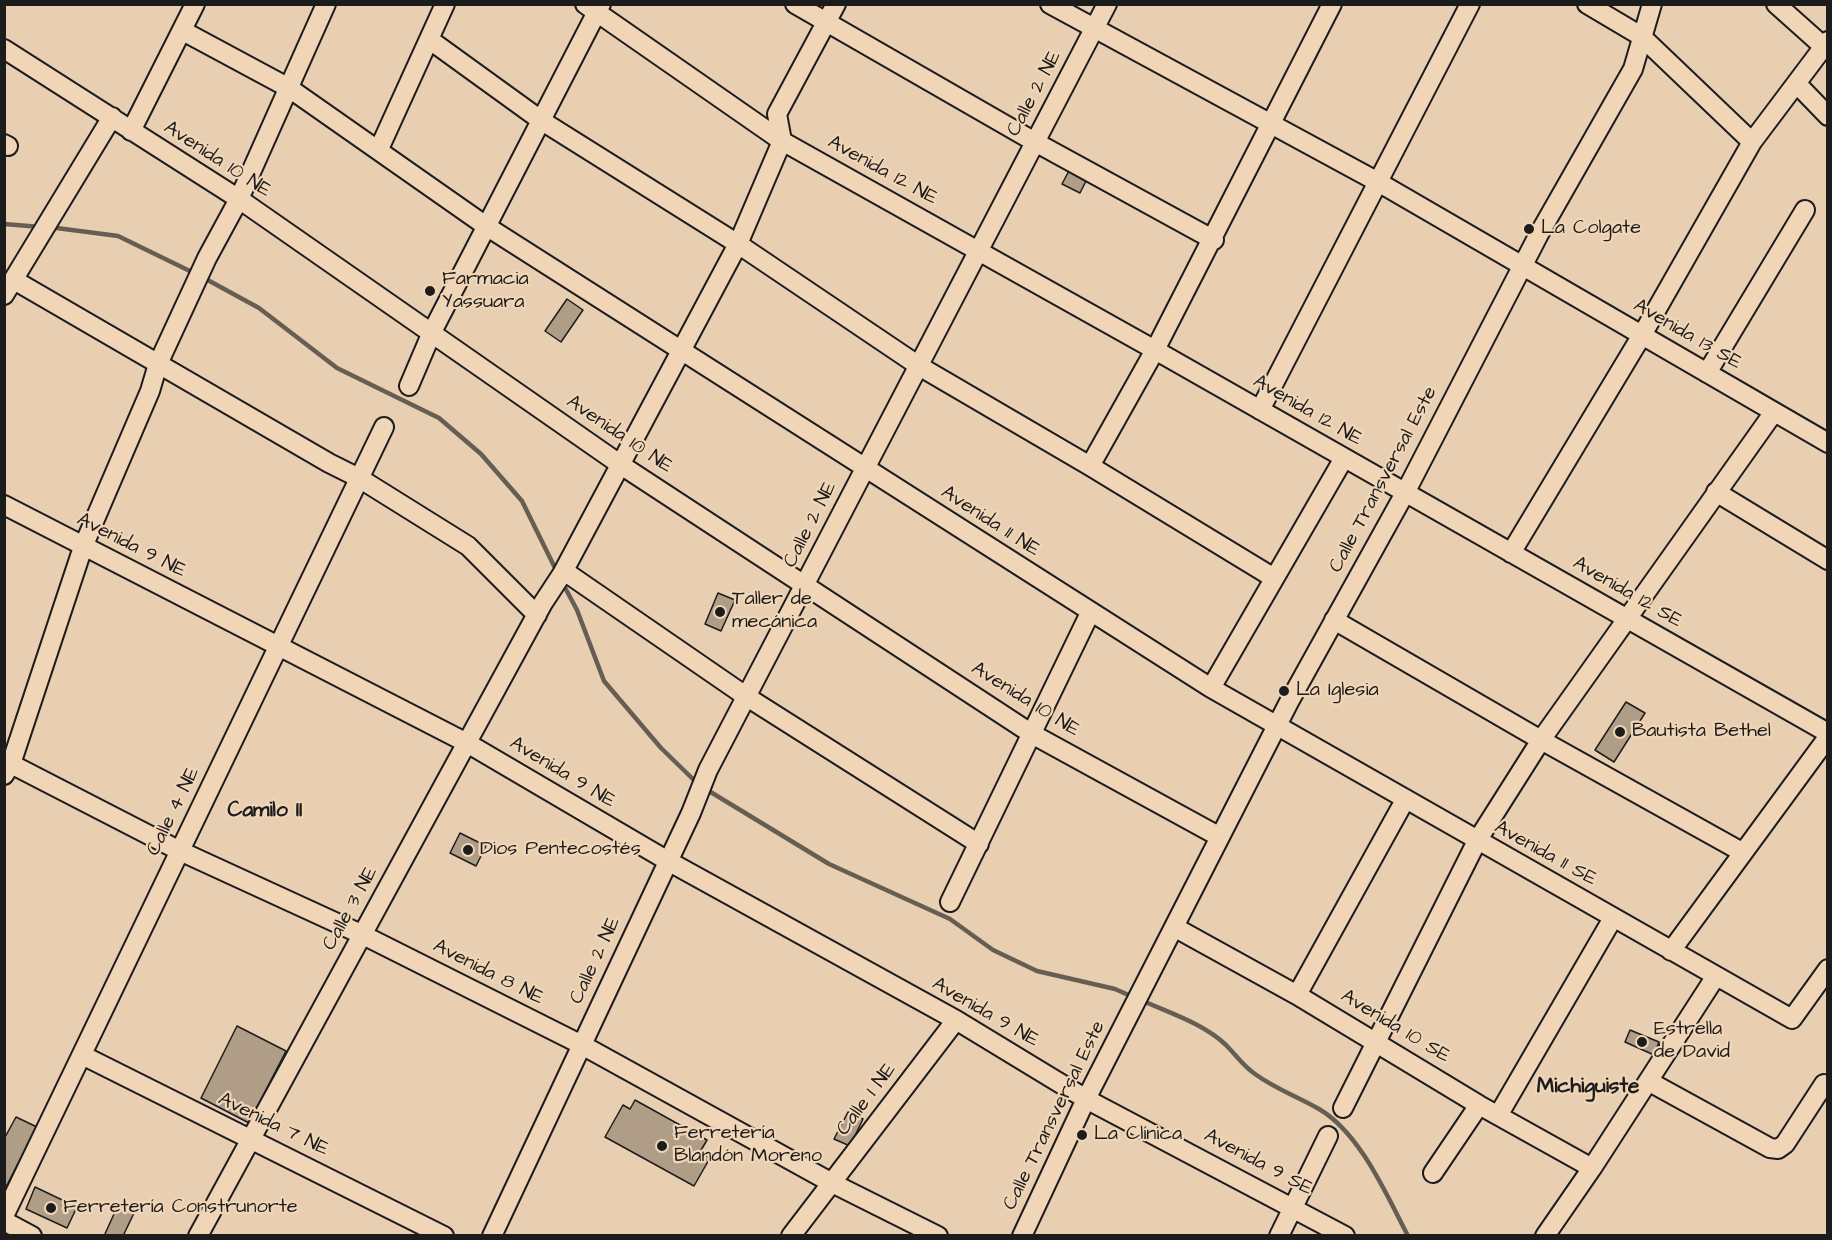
<!DOCTYPE html>
<html>
<head>
<meta charset="utf-8">
<style>
	body { margin:0 }
	#map { position:relative; width:1832px; height:1240px; overflow:hidden; background:#e8cfb1; font-family:"Architects Daughter",sans-serif }
	canvas { display:block }
	.frame { position:absolute; inset:0; border:6px solid #1c1c1c; pointer-events:none }
</style>
</head>
<body>
<div id="map">
<canvas width="1832" height="1240"></canvas>
<div class="frame"></div>
</div>
<script>
const ctx = document.querySelector('canvas').getContext('2d');
ctx.lineJoin = 'round';
function trace(path, color, width, dash) { ctx.strokeStyle = color; ctx.lineWidth = width; ctx.lineCap = dash ? 'butt' : 'round'; ctx.setLineDash(dash || []); ctx.stroke(path); }
function fillPath(path, color) { ctx.fillStyle = color; ctx.fill(path, 'evenodd'); }
function drawText(font, color, halo, rows, align = 'center') {
  ctx.font = font + ' "Architects Daughter",sans-serif'; ctx.lineWidth = 4.5; ctx.setLineDash([]); ctx.textBaseline = 'middle'; ctx.strokeStyle = halo; ctx.fillStyle = color; for (const [text, x, y, turn = 0] of rows) {
    ctx.save(); ctx.translate(x, y); ctx.rotate((+turn || 0) * Math.PI / 180); ctx.textAlign = isNaN(turn) ? turn : align; if (halo) ctx.strokeText(text, 0, 0); ctx.fillText(text, 0, 0); ctx.restore();
  }
}
trace(new Path2D(`
	M 4,224 L 41,227
	M 49,227 L 118,236 L 196,274
	M 204,278 L 259,308 L 337,368 L 439,418 L 481,454 L 522,501 L 557,572
	M 562,582 L 577,610 L 604,681 L 661,748 L 697,783
	M 704,788 L 829,864 L 950,919 L 993,950 L 1037,971 L 1115,989 L 1133,997
	M 1141,1000 C 1169,1013 1203,1023 1226,1045 C 1236,1055 1243,1066 1255,1074 C 1277,1090 1297,1096 1319,1109 C 1360,1133 1386,1194 1408,1236`), '#675e53', 4.5);
const building = new Path2D(`
	M 1072,165 L 1090,173 L 1080,193 L 1062,184 Z
	M 567,299 L 583,310 L 561,342 L 545,331 Z
	M 718,593 L 735,600 L 721,631 L 705,624 Z
	M 1626,702 L 1645,713 L 1614,762 L 1595,750 Z
	M 460,833 L 486,846 L 476,866 L 450,853 Z
	M 237,1026 L 286,1051 L 249,1123 L 201,1098 Z
	M 1630,1030 L 1659,1042 L 1654,1055 L 1625,1042 Z
	M 635,1100 L 707,1140 L 700,1152 L 710,1158 L 694,1186 L 605,1137 L 623,1105 L 630,1109 Z
	M 848,1112 L 863,1119 L 850,1146 L 834,1139 Z
	M 16,1117 L 37,1127 L 7,1185 L 4,1185 L 4,1139 Z
	M 35,1187 L 77,1207 L 67,1228 L 26,1209 Z
	M 119,1203 L 135,1211 L 123,1236 L 104,1236 Z`);
fillPath(building, '#af9d88');
trace(building, '#1c1c1c', 1.5);
const minor = new Path2D(`
	M 585,4 L 782,141 L 1155,350 L 1090,466
	M 795,4 L 1035,142 L 1214,240
	M 1050,4 L 1378,182 L 1828,443
	M 1332,4 L 1155,350 L 1828,733
	M 1587,4 L 1641,36 L 1752,142
	M 1776,4 L 1823,46
	M 183,31 L 289,88 L 486,226 L 1211,688 L 1792,1019 L 1828,969
	M 430,40 L 542,121 L 738,244 L 919,366 L 1090,466 L 1274,578
	M 4,49 L 239,199 L 621,465 L 1032,734 L 1220,837
	M 1797,84 L 1828,116
	M 131,131 L 195,4
	M 4,144 L 8,146
	M 379,149 L 445,4
	M 14,280 L 329,463 L 359,478 L 468,546 L 537,615
	M 4,295 L 112,117
	M 1707,373 L 1805,210
	M 409,386 L 432,332 L 601,4
	M 1260,410 L 1470,4
	M 1716,492 L 1828,560
	M 4,505 L 467,743 L 668,861 L 956,1020 L 1086,1099 L 1345,1236
	M 1511,553 L 1642,335 L 1752,142 L 1828,41
	M 564,571 L 747,697 L 979,844
	M 1334,620 L 1541,740 L 1742,852
	M 1211,688 L 1344,458
	M 11,764 L 180,851 L 363,935 L 582,1045 L 832,1183 L 938,1236
	M 4,775 L 11,764 L 83,547 L 150,391 L 158,364 L 207,258 L 239,199 L 326,4
	M 950,902 L 1090,613
	M 1174,927 L 1297,995 L 1479,1105 L 1592,1168
	M 1671,951 L 1828,737
	M 1297,995 L 1405,800
	M 82,1055 L 444,1236
	M 1648,1081 L 1770,1148 L 1778,1149 L 1785,1144 L 1824,1084
	M 1343,1108 L 1477,841 L 1541,740 L 1774,412
	M 1499,1114 L 1613,918
	M 1433,1173 L 1479,1105
	M 4,1216 L 384,427
	M 4,1221 L 32,1236
	M 198,1236 L 543,603 L 562,574 L 738,244 L 782,141 L 777,114 L 836,4
	M 492,1236 L 691,813 L 708,770 L 1107,4
	M 791,1236 L 956,1020
	M 1022,1236 L 1086,1099 L 1289,702 L 1405,493 L 1539,234 L 1633,69 L 1652,4
	M 1279,1236 L 1328,1136
	M 1545,1236 L 1592,1168 L 1716,976`);
trace(minor, '#1c1c1c', 22);
trace(minor, '#f0d6b7', 18);
for (const [x, y, r, color] of [
	[1529,229,6,"#1c1c1c"],
	[430,291,6,"#1c1c1c"],
	[720,612,6,"#1c1c1c"],
	[1284,691,6,"#1c1c1c"],
	[1620,732,6,"#1c1c1c"],
	[468,850,6,"#1c1c1c"],
	[1642,1042,6,"#1c1c1c"],
	[1082,1135,6,"#1c1c1c"],
	[662,1146,6,"#1c1c1c"],
	[51,1208,6,"#1c1c1c"]
]) { const dot = new Path2D(); dot.arc(x, y, r, 0, 2 * Math.PI); ctx.fillStyle = color; ctx.fill(dot); trace(dot, '#f0d6b7', 2); }
drawText('20px', '#1c1c1c', '#f0d6b7', [
	["Calle 2 NE",1035,94,-62],
	["Avenida 10 NE",217,160,33],
	["Avenida 12 NE",882,171,29],
	["Avenida 13 SE",1687,335,30],
	["Avenida 12 NE",1307,411,30],
	["Avenida 10 NE",619,435,34],
	["Calle Transversal Este",1384,480,-62],
	["Avenida 11 NE",990,522,33],
	["Calle 2 NE",811,525,-63],
	["Avenida 9 NE",131,546,27],
	["Avenida 12 SE",1627,593,30],
	["Avenida 10 NE",1025,700,32],
	["Avenida 9 NE",562,773,31],
	["Calle 4 NE",174,812,-64],
	["Avenida 11 SE",1545,854,29],
	["Calle 3 NE",351,909,-61],
	["Calle 2 NE",596,961,-65],
	["Avenida 8 NE",488,973,27],
	["Avenida 9 NE",985,1013,30],
	["Avenida 10 SE",1395,1027,31],
	["Calle 1 NE",867,1100,-53],
	["Calle Transversal Este",1055,1116,-64],
	["Avenida 7 NE",273,1125,26],
	["Avenida 9 SE",1258,1163,28]
]);
drawText('20px', '#1c1c1c', '#f0d6b7', [
	["La Colgate",1541,229],
	["Farmacia",442,280],
	["Yassuara",442,303],
	["Taller de",732,600],
	["mecánica",732,623],
	["La Iglesia",1296,691],
	["Bautista Bethel",1632,732],
	["Dios Pentecostés",480,850],
	["Estrella",1654,1030],
	["de David",1654,1053],
	["Ferretería",674,1134],
	["Blandón Moreno",674,1157],
	["La Clínica",1094,1135],
	["Ferretería Construnorte",63,1208]
], 'left');
drawText('bold 21px', '#1c1c1c', '#f0d6b7', [
	["Camilo II",265,812],
	["Michiguiste",1588,1088]
]);
</script>
</body>
</html>
